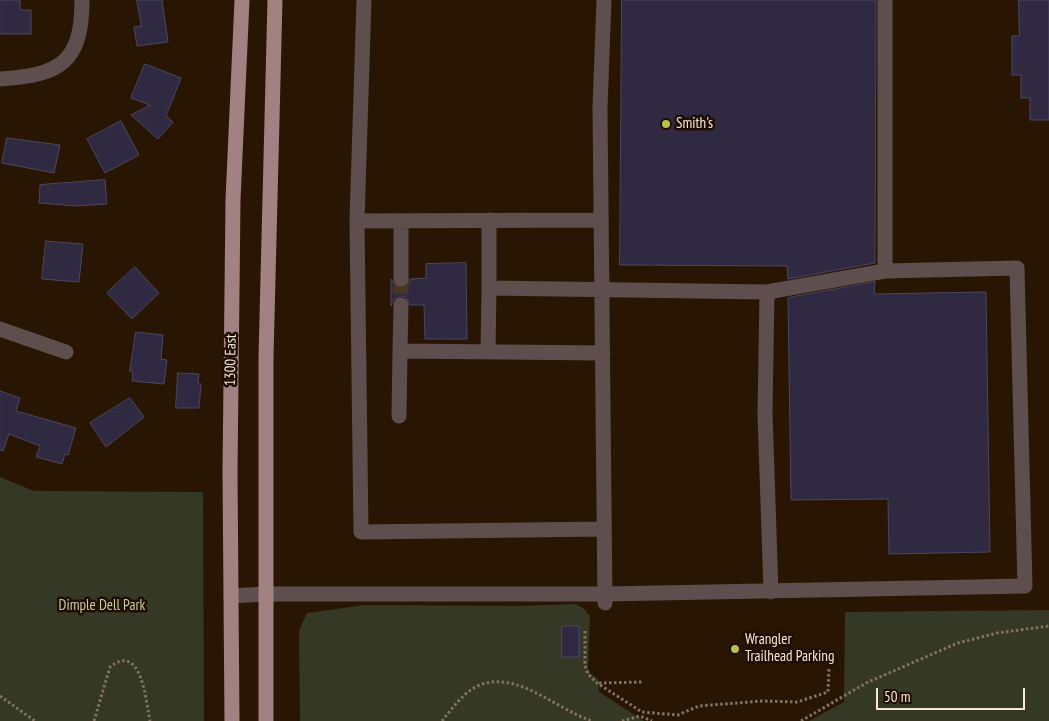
<!DOCTYPE html>
<html>
<head>
<meta charset="utf-8">
<style>
	body { margin:0 }
	#map { position:relative; width:1049px; height:721px; overflow:hidden; background:#291602; font-family:"PT Sans Narrow",sans-serif }
	canvas { display:block }
	.scale { position:absolute; left:876px; top:688px; width:149px; height:22px; box-sizing:border-box; border:2px solid #f5e8da; border-top:0; padding-left:6px; font-size:15px; line-height:18px; white-space:nowrap; color:#f5e8da; -webkit-text-stroke:4px #1f0d00; paint-order:stroke }
</style>
</head>
<body>
<div id="map">
<canvas width="1049" height="721"></canvas>
<div class="scale">50 m</div>
</div>
<script>
const ctx = document.querySelector('canvas').getContext('2d');
ctx.lineJoin = 'round';
function fillPath(path, color) { ctx.fillStyle = color; ctx.fill(path, 'evenodd'); }
function trace(path, color, width, dash) { ctx.strokeStyle = color; ctx.lineWidth = width; ctx.lineCap = dash ? 'butt' : 'round'; ctx.setLineDash(dash || []); ctx.stroke(path); }
function drawText(font, color, halo, rows, align = 'center') {
  ctx.font = font + ' "PT Sans Narrow",sans-serif'; ctx.lineWidth = 5; ctx.setLineDash([]); ctx.textBaseline = 'middle'; ctx.strokeStyle = halo; ctx.fillStyle = color; for (const [text, x, y, turn = 0] of rows) {
    ctx.save(); ctx.translate(x, y); ctx.rotate((+turn || 0) * Math.PI / 180); ctx.textAlign = isNaN(turn) ? turn : align; if (halo) ctx.strokeText(text, 0, 0); ctx.fillText(text, 0, 0); ctx.restore();
  }
}
fillPath(new Path2D(`
	M 0,477 L 34,491 L 203,492 L 204,721 L 0,721 Z
	M 576,604 L 584,609 L 590,616 L 588,668 L 591,674 L 598,679 L 599,692 L 644,721 L 300,721 L 299,631 L 307,613 L 365,605 L 516,606 Z
	M 1049,610 L 1049,721 L 809,721 L 844,702 L 845,612 Z`), '#343824');
const building = new Path2D(`
	M 0,0 L 20,0 L 20,10 L 31,10 L 31,34 L 0,34 Z
	M 137,0 L 162,0 L 168,42 L 137,46 L 134,27 L 141,26 Z
	M 622,0 L 876,0 L 875,263 L 788,279 L 787,266 L 620,265 Z
	M 1019,0 L 1049,0 L 1049,120 L 1030,120 L 1030,98 L 1021,98 L 1021,75 L 1012,75 L 1012,36 L 1019,36 Z
	M 145,64 L 181,78 L 166,116 L 173,122 L 158,139 L 131,115 L 150,105 L 131,98 Z
	M 121,121 L 139,155 L 105,173 L 87,139 Z
	M 7,138 L 60,145 L 54,173 L 2,163 Z
	M 105,180 L 107,204 L 76,206 L 39,203 L 40,185 Z
	M 46,241 L 83,244 L 79,282 L 42,279 Z
	M 466,263 L 467,339 L 425,339 L 424,305 L 410,305 L 406,297 L 401,296 L 393,300 L 391,306 L 391,279 L 396,287 L 401,288 L 409,284 L 410,279 L 426,278 L 426,264 Z
	M 135,267 L 159,293 L 132,319 L 107,293 Z
	M 875,282 L 874,294 L 986,292 L 990,552 L 889,554 L 888,499 L 791,500 L 788,298 Z
	M 136,332 L 163,335 L 161,359 L 167,360 L 164,384 L 132,381 L 133,371 L 130,371 Z
	M 178,373 L 199,374 L 198,383 L 201,384 L 199,408 L 176,408 Z
	M 0,391 L 20,398 L 16,411 L 76,428 L 68,455 L 65,454 L 62,464 L 36,457 L 40,446 L 9,434 L 3,451 L 0,450 Z
	M 130,398 L 144,417 L 106,447 L 90,423 Z
	M 562,626 L 579,626 L 579,657 L 562,657 Z`);
fillPath(building, '#2f2942');
trace(building, '#4c4661', 1);
trace(new Path2D(`
	M 401,279 L 401,305`), '#483622', 15, [15, 8]);
trace(new Path2D(`
	M 585,631 L 585,666 L 588,674 L 597,683 L 642,712 L 678,715 L 699,706 L 762,701 L 797,702 L 828,692 L 829,667
	M 599,683 L 643,682
	M 0,696 L 35,721
	M 94,721 L 110,667 C 142,641 146,703 150,721
	M 442,721 C 450,711 458,700 468,692 C 508,661 554,709 592,721
	M 622,721 L 640,716 L 652,721
	M 801,721 L 868,682 L 958,643 L 997,633 L 1049,626`), '#827260', 3, [2.5, 2.5]);
trace(new Path2D(`
	M 364,0 L 357,221 L 601,220
	M 604,0 L 600,108 L 605,603
	M 885,0 L 885,271
	M 0,79 C 59,75 82,64 82,0
	M 489,220 L 489,288 L 767,292
	M 357,221 L 361,532 L 604,529
	M 401,221 L 401,279
	M 0,329 L 66,352
	M 400,351 L 401,305
	M 488,352 L 489,288
	M 399,416 L 400,351 L 603,353
	M 231,596 L 265,594 L 605,594 L 1025,586 L 1017,268 L 885,271 L 767,292 L 765,413 L 771,592`), '#5e4e4e', 15);
trace(new Path2D(`
	M 232,721 L 230,471 L 233,200 L 242,0
	M 266,721 L 266,357 L 275,0`), '#a18181', 15);
for (const [x, y, r, color] of [
	[666,124,5,"#b4c24a"],
	[735,649,5,"#b4c24a"]
]) { const dot = new Path2D(); dot.arc(x, y, r, 0, 2 * Math.PI); ctx.fillStyle = color; ctx.fill(dot); trace(dot, '#1f0d00', 2); }
drawText('15px', '#f5e8da', '#1f0d00', [
	["Smith's",676,124],
	["Wrangler",745,640],
	["Trailhead Parking",745,657]
], 'left');
drawText('15px', '#f5e8da', '#1f0d00', [
	["1300 East",231,360,-89]
]);
drawText('15px', '#c4d099', '#1f0d00', [
	["Dimple Dell Park",102,606]
]);
</script>
</body>
</html>
